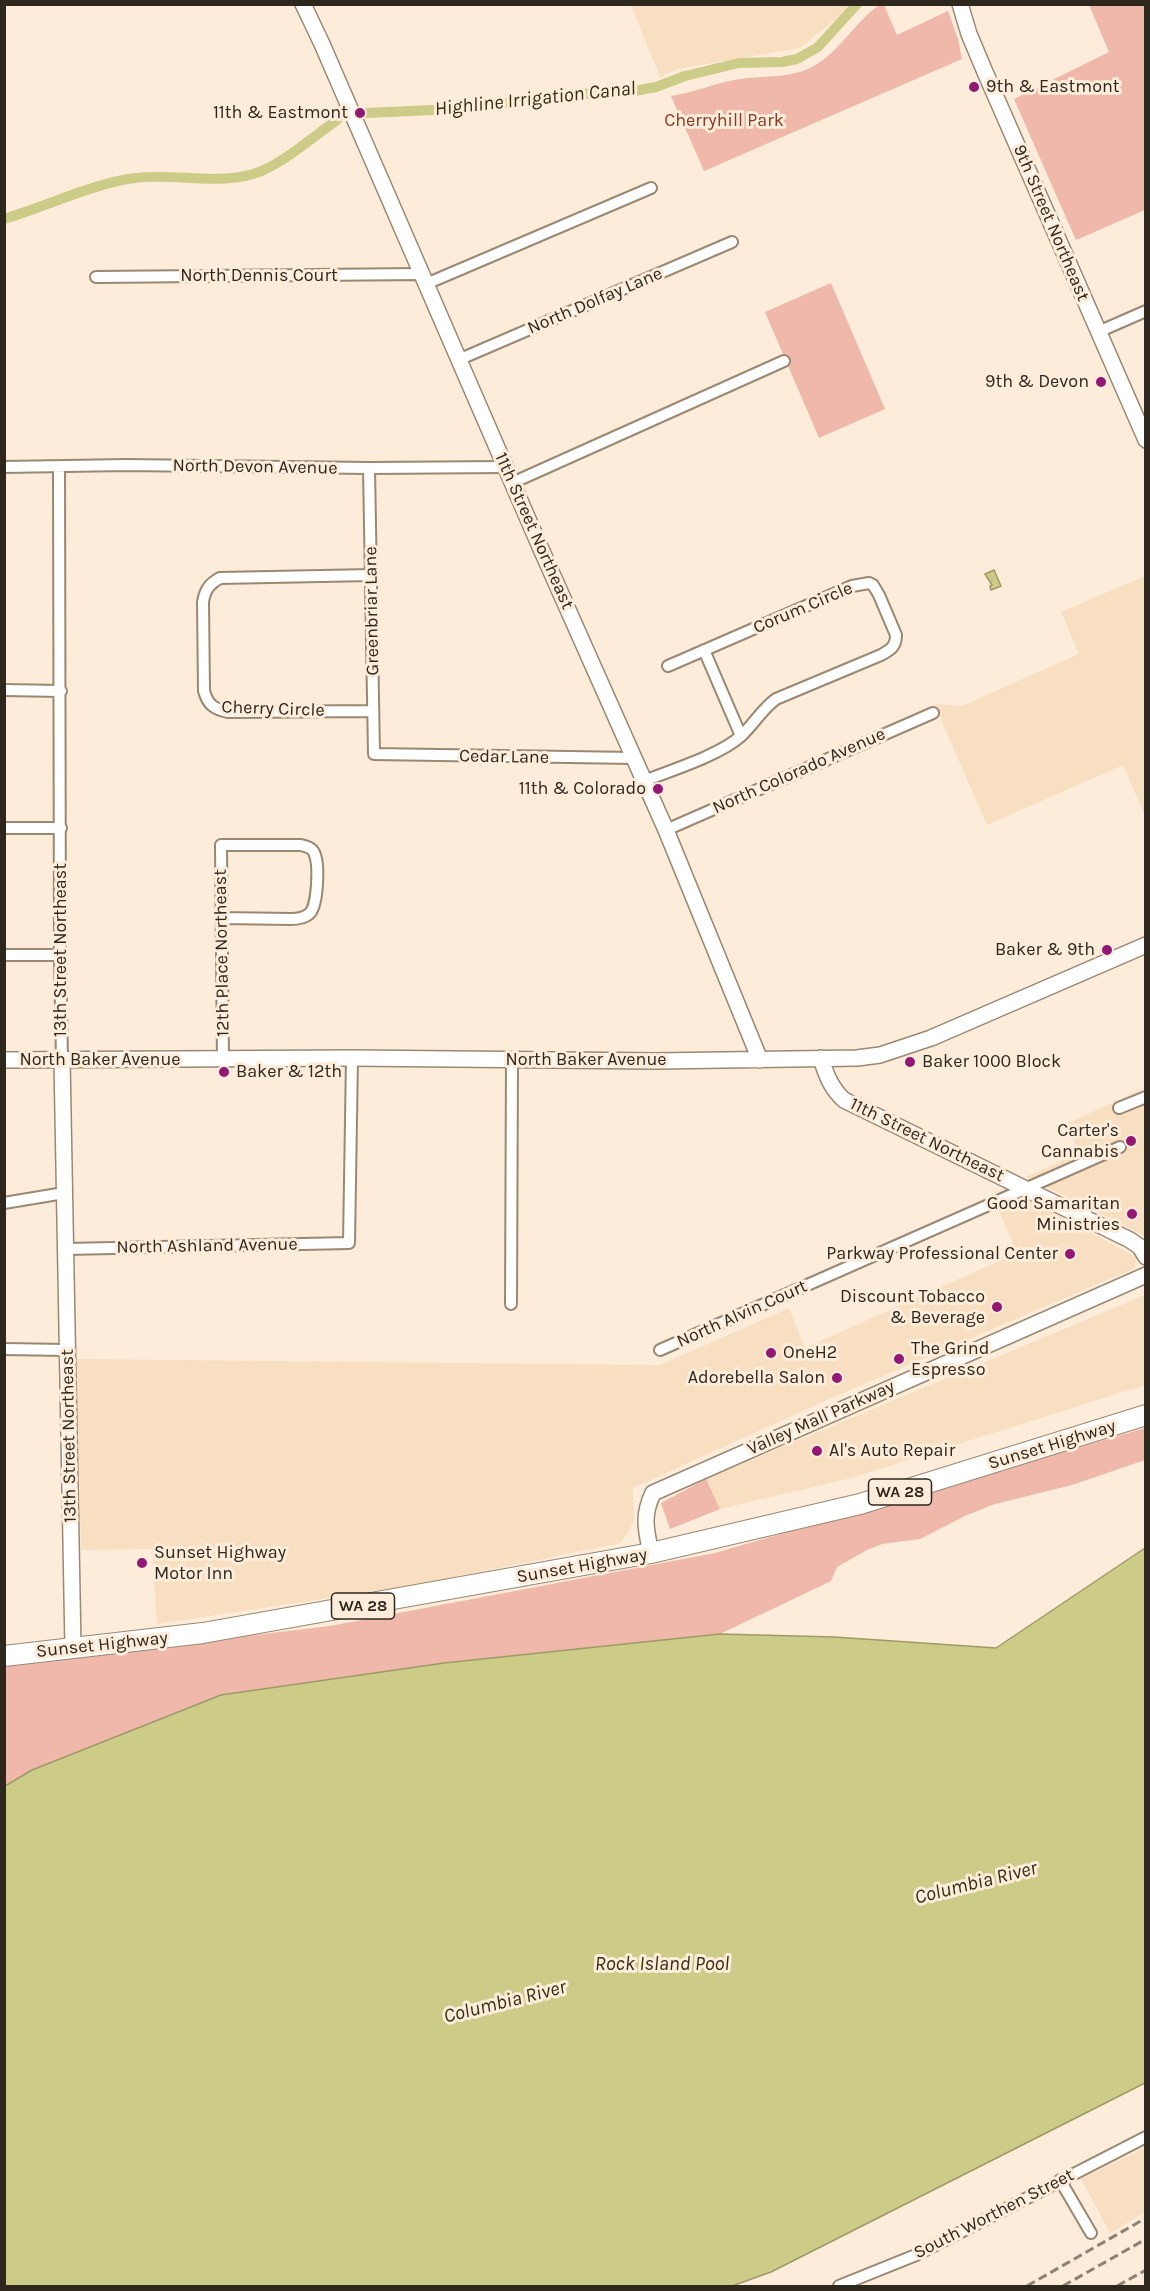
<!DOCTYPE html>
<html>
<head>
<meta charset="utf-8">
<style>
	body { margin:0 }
	#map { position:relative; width:1150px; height:2291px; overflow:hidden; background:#fcecd9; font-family:Karla,sans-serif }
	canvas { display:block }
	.frame { position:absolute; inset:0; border:6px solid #2e271e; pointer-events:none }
</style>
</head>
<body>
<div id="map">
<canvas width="1150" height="2291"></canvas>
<div class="frame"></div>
</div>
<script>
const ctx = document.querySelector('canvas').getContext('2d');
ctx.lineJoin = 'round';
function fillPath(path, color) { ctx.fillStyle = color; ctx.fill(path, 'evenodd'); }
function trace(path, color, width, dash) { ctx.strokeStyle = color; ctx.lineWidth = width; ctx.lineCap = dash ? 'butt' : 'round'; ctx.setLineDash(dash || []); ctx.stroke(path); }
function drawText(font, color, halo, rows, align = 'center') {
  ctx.font = font + ' Karla,sans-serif'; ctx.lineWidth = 6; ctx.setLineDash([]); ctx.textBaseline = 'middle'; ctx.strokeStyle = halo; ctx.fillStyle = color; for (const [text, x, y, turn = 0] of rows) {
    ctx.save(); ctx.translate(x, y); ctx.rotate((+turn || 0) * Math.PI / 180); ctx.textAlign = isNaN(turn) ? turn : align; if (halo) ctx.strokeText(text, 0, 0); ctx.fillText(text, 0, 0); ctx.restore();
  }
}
fillPath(new Path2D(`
	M 631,5 L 849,5 L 835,19 L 800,48 L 694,66 L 675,70 L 660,77 Z
	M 1145,576 L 1145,816 L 1123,765 L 987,825 L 934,704 L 962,706 L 1079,654 L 1061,612 Z
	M 1142,1089 L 1146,1094 L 1145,1236 L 1026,1177 L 1079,1153 L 1066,1124 Z
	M 1007,1188 L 1136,1257 L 1135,1268 L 827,1400 L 633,1488 L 634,1521 L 621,1543 L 421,1584 L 157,1624 L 152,1549 L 81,1550 L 77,1359 L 660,1365 L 789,1308 L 805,1348 L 1017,1253 L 992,1195 Z
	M 1145,1295 L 1145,1385 L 851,1478 L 720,1509 L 706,1479 Z
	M 1145,2148 L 1145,2212 L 1110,2233 L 1081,2179 Z`), '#f8dfc1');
fillPath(new Path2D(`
	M 879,5 L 884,5 L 897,35 L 948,11 L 958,39 L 962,59 L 704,171 L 671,96 C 692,93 713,84 734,80 C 765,74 796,81 823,60 C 844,44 858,20 879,5 Z
	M 1089,5 L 1145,5 L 1145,210 L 1076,240 L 1014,99 L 1109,52 Z
	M 831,283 L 885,409 L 819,438 L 765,312 Z
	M 1145,1428 L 1145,1460 L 1072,1485 L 995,1504 L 967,1515 L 920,1539 L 882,1544 L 867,1550 L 837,1567 L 831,1581 L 720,1634 L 444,1663 L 32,1770 L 5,1786 L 4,1665 L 330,1626 L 715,1553 Z
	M 706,1479 L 720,1509 L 670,1529 L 661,1503 Z`), '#efb8aa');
const water = new Path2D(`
	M 994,570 L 1001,586 L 991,590 L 990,586 L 992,585 L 985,574 Z
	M 1145,1548 L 1145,2083 L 771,2272 L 732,2286 L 5,2286 L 5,1786 L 32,1770 L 221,1695 L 444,1663 L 720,1634 L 834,1637 L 996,1648 Z`);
fillPath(water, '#cccb87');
trace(water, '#9d9a68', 1.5);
trace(new Path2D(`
	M 367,113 L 475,108 L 566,94 L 624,93 L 656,87 L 685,76 L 739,63 L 782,62 L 797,59 L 818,47 L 857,4
	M 4,219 C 45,207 94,183 135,178 C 174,173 215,185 253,174 C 279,167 315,135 337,120`), '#cccb87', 10);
const street = new Path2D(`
	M 96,277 L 421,274
	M 426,284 L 651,188
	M 1098,332 L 1146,311
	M 458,360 L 732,242
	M 4,467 L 126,465 L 369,468 L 505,467
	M 59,467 L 60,955 L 62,1060
	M 369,468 L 374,754 L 634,758
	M 512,483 L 784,361
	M 372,575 L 220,578 C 209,584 205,590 203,602 L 204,691 C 208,705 214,709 228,712 L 373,711
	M 704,650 L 741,736
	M 4,690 L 61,691
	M 644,781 C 672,770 720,755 741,736 C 754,724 762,709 776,699 L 881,655 C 890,650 896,647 896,635 L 879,595 L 873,585 L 869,583 L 852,586 L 668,666
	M 4,828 L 61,828
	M 666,830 L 933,713
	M 221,918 L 291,919 C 297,919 304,918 309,914 C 318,907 319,866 315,855 C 313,848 308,847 301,845 L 221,845 L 223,1060
	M 4,955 L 60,955
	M 1119,1108 L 1146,1097
	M 4,1203 L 64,1193
	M 66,1249 L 349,1243 L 352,1058
	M 511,1304 L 512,1060
	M 4,1349 L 67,1350
	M 660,1350 L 1120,1147
	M 1060,2180 L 1091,2233
	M 839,2286 L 916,2255 L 1146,2137`);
const secondary = new Path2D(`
	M 303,4 L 322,44 L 541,549 L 666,830 L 760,1060
	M 960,4 L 969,34 L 985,72 L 1146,440
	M 821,1058 C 826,1075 831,1088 844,1100 L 1130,1240 L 1140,1247 L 1146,1257
	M 4,1060 L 352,1058 L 657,1061 L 857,1058 L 880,1055 L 931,1038 L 1146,945
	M 62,1060 L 73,1648
	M 651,1553 C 646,1530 642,1516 653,1493 L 1146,1275`);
const highway = new Path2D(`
	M 4,1656 L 203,1633 L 651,1553 L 860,1504 L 1146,1415`);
trace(street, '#9a8872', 14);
trace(secondary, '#9a8872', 18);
trace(highway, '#9a8872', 22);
trace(street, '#fff', 10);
trace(secondary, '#fff', 15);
trace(highway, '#fff', 20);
trace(new Path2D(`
	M 1027,2286 L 1146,2218
	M 1063,2286 L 1146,2239
	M 1117,2286 L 1146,2270`), '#8d8174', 3, [9, 4.5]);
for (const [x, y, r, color] of [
	[974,87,6,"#921875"],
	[360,113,6,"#921875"],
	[1101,382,6,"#921875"],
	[658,789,6,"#921875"],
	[1107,950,6,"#921875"],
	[910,1062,6,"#921875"],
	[224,1072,6,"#921875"],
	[1131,1141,6,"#921875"],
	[1132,1214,6,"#921875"],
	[1070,1254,6,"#921875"],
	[997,1307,6,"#921875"],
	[771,1353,6,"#921875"],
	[899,1359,6,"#921875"],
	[837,1378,6,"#921875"],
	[817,1451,6,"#921875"],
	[142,1563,6,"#921875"]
]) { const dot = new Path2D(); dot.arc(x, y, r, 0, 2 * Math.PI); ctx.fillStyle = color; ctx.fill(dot); trace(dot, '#fcecd9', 2); }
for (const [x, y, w] of [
	[900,1492,63],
	[363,1606,63]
]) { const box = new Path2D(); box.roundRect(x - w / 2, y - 13, w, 26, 4.5); ctx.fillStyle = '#fcecd9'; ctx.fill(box); trace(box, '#2e271e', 1.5); }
drawText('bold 16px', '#2e271e', null, [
	["WA 28",900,1492],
	["WA 28",363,1606]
]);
drawText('18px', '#2e271e', '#fcecd9', [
	["9th & Eastmont",986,87,"left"],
	["11th & Eastmont",348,113],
	["9th & Devon",1089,382],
	["11th & Colorado",646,789],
	["Baker & 9th",1095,950],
	["Baker 1000 Block",922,1062,"left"],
	["Baker & 12th",236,1072,"left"],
	["Carter's",1119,1131],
	["Cannabis",1119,1152],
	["Good Samaritan",1120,1204],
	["Ministries",1120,1225],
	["Parkway Professional Center",1058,1254],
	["Discount Tobacco",985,1297],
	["& Beverage",985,1318],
	["The Grind",911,1349,"left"],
	["Espresso",911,1370,"left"],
	["OneH2",783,1353,"left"],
	["Adorebella Salon",825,1378],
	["Al's Auto Repair",829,1451,"left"],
	["Sunset Highway",154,1553,"left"],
	["Motor Inn",154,1574,"left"]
], 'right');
drawText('18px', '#8b3824', '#fcecd9', [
	["Cherryhill Park",724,121]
]);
drawText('18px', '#2e271e', '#fcecd9', [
	["9th Street Northeast",1051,223,67],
	["North Dennis Court",259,276],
	["North Dolfay Lane",595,301,-23],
	["North Devon Avenue",255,467,1],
	["11th Street Northeast",534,531,66],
	["Corum Circle",803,608,-23],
	["Greenbriar Lane",372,611,-91],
	["Cherry Circle",273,709,2],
	["Cedar Lane",504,757,1],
	["North Colorado Avenue",799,771,-24],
	["13th Street Northeast",61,950,-90],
	["12th Place Northeast",222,953,-91],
	["North Baker Avenue",100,1060],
	["North Baker Avenue",586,1060],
	["11th Street Northeast",927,1140,26],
	["North Ashland Avenue",207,1246,-1],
	["North Alvin Court",742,1314,-24],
	["Valley Mall Parkway",821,1418,-24],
	["13th Street Northeast",69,1436,-91],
	["Sunset Highway",1052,1445,-17],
	["Sunset Highway",582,1566,-10],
	["Sunset Highway",102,1645,-6],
	["South Worthen Street",994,2214,-27]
]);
drawText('italic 20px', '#313012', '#fcecd9', [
	["Highline Irrigation Canal",535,99,-6],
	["Columbia River",976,1883,-14],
	["Rock Island Pool",662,1964],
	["Columbia River",505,2002,-14]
]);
</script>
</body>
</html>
